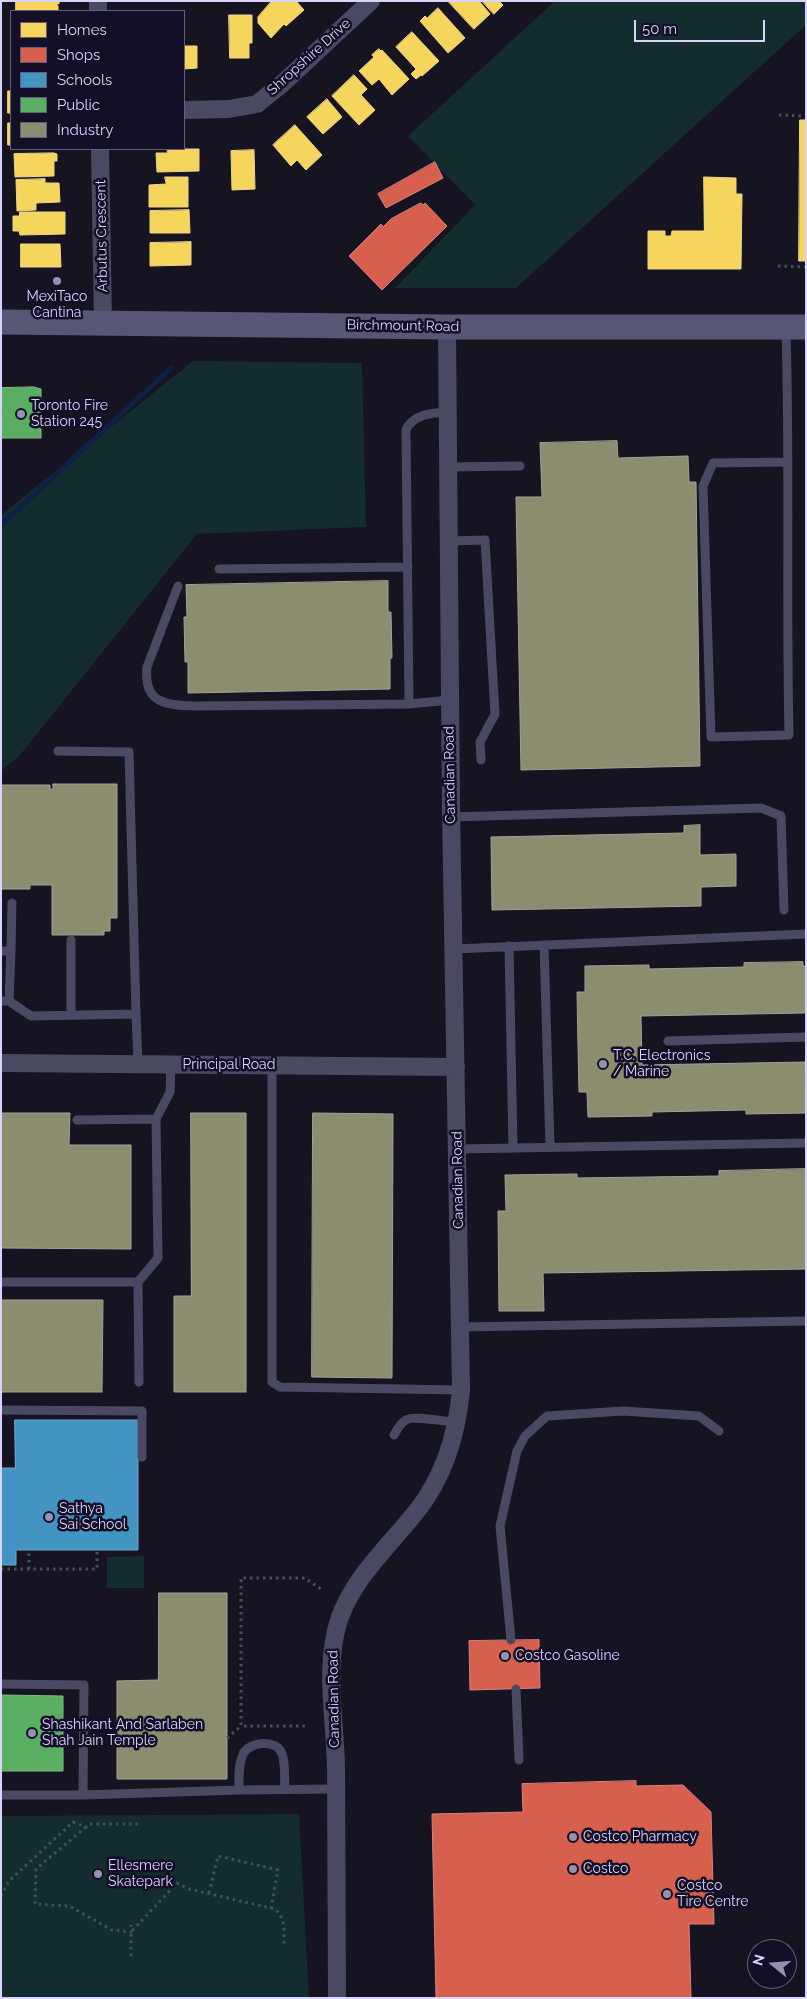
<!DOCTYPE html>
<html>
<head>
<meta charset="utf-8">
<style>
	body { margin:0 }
	#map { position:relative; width:807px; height:1999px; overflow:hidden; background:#161421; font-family:Raleway,sans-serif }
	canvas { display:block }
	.frame { position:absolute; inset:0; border:2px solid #d9d4ff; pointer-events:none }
	.legend { position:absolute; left:10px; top:10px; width:175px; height:140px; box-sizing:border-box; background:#130f26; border:1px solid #625e7d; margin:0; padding:6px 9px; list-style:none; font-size:15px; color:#d9d4ff }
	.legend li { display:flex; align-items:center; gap:10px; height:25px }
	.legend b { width:25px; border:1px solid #625e7d }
	.north { position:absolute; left:747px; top:1939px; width:50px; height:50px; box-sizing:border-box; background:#130f26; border:1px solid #625e7d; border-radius:50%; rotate:287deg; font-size:14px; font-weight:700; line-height:20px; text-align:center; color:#d9d4ff }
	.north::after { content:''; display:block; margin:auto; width:18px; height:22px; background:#9591b1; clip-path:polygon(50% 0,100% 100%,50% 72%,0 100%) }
	.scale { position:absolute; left:634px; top:20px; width:131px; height:22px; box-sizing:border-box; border:2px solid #d9d4ff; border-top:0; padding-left:6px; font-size:15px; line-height:18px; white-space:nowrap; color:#d9d4ff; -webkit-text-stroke:4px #130f26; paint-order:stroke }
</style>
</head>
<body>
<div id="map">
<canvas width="807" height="1999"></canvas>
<div class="frame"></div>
<ul class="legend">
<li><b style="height:14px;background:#f6d55c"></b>Homes</li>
<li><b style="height:14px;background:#d6604d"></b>Shops</li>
<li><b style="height:14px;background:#4393c3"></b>Schools</li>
<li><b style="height:14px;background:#5aae61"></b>Public</li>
<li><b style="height:14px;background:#8c8c6e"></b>Industry</li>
</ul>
<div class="north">N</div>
<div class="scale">50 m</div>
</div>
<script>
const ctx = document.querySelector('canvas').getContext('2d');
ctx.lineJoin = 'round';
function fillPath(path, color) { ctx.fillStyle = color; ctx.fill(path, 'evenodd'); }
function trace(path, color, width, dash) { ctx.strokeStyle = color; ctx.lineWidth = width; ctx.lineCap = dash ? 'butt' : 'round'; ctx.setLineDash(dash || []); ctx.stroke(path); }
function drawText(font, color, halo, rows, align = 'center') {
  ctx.font = font + ' Raleway,sans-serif'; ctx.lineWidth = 5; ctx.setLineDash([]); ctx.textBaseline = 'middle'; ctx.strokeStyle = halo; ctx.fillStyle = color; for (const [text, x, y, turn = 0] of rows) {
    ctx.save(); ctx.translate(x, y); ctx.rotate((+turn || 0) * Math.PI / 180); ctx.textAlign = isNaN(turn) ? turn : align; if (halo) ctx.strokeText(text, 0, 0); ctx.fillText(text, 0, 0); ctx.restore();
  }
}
fillPath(new Path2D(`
	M 555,1 L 806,1 L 806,25 L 516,288 L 395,288 L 475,205 L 408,136 Z
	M 193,361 L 362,363 L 366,527 L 197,534 L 20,755 L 1,771 L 1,515 Z
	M 144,1556 L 144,1588 L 107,1588 L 107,1557 Z
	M 299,1814 L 309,1998 L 1,1998 L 1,1816 Z`), '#132c2d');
const homes = new Path2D(`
	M 16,1 L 59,1 L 59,4 L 56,4 L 58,6 L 58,11 L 16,11 Z
	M 272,1 L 296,1 L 304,10 L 286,26 L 284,24 L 271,38 L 258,23 L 258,17 Z
	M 448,1 L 479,1 L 490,14 L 474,29 Z
	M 482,1 L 499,1 L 503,5 L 494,14 Z
	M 438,8 L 465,38 L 448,53 L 420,21 L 425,16 L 427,18 Z
	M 229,15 L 252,15 L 252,43 L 249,43 L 249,58 L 230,58 Z
	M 412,32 L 439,61 L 422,76 L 421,75 L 416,79 L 411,74 L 416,69 L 396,47 Z
	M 184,46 L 197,46 L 197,68 L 184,69 Z
	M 379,49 L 381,51 L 382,50 L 409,79 L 392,95 L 379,79 L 372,85 L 359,71 L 374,57 L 372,55 Z
	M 354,75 L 367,89 L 361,95 L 375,110 L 359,125 L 332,96 Z
	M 8,91 L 11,91 L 11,113 L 8,113 Z
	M 327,99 L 342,117 L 323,134 L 307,117 Z
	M 800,120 L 806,120 L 806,261 L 799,261 Z
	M 8,123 L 11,123 L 11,145 L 8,145 Z
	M 295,125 L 322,155 L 306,170 L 297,160 L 291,166 L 273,145 Z
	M 170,149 L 199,149 L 199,171 L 157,172 L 156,153 L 168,153 L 167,151 Z
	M 254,150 L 255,189 L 232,190 L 231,151 Z
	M 54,153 L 57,154 L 57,161 L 54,161 L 54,176 L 15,177 L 14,154 Z
	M 165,177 L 188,177 L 188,207 L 149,207 L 149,185 L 166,184 Z
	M 704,177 L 736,178 L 736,194 L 742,194 L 741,269 L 648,269 L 648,231 L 665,231 L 665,236 L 671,236 L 672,231 L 704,231 Z
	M 45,179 L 45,183 L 59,183 L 60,202 L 36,203 L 36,210 L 17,211 L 16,180 Z
	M 189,210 L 190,233 L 150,233 L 150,211 Z
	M 20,212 L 65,212 L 65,234 L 20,235 L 19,231 L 13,231 L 13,216 L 19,216 Z
	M 191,242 L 191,265 L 150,266 L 150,243 Z
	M 21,244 L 60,244 L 61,267 L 21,267 Z`);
fillPath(homes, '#f6d55c');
trace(homes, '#edd58d', 1);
const shops = new Path2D(`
	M 435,162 L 443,178 L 386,208 L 378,194 Z
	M 421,203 L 423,205 L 425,203 L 447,226 L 382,290 L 349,256 L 381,224 L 383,227 L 391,219 Z
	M 539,1640 L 540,1688 L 470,1690 L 469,1641 Z
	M 636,1781 L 636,1786 L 683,1785 L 711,1812 L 714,1924 L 689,1924 L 691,1998 L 436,1998 L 432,1814 L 523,1812 L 522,1784 Z`);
fillPath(shops, '#d6604d');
trace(shops, '#d78382', 1);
const schools = new Path2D(`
	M 15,1420 L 138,1420 L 138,1550 L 16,1550 L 16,1565 L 1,1565 L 1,1468 L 15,1468 Z`);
fillPath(schools, '#4393c3');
trace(schools, '#70a6d5', 1);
const public = new Path2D(`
	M 34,387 L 41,389 L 41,438 L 1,438 L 1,388 Z
	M 1,1695 L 63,1696 L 63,1771 L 1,1771 Z`);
fillPath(public, '#5aae61');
trace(public, '#80b990', 1);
const industry = new Path2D(`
	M 617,441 L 618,458 L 688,456 L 689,482 L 696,482 L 700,766 L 521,770 L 516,497 L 542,497 L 540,443 Z
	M 388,581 L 388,612 L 391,612 L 392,658 L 390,658 L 390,689 L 188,693 L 188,662 L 185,662 L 184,617 L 187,617 L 186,585 Z
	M 53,784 L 117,784 L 117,918 L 110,918 L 110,931 L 104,931 L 104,935 L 52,935 L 52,885 L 30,885 L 30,889 L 1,889 L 1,785 L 50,785 L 50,789 L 53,789 Z
	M 700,825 L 700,855 L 736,854 L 736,886 L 701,887 L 701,906 L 492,910 L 491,837 L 684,833 L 684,826 Z
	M 803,962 L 803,966 L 806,966 L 806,1012 L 804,1013 L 641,1016 L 642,1065 L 805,1062 L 806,1113 L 746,1114 L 746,1110 L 652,1112 L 652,1116 L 588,1117 L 587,1092 L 579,1092 L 578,1045 L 577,992 L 585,992 L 585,966 L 649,965 L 649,969 L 744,967 L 744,963 Z
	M 1,1113 L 70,1113 L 69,1145 L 131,1145 L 131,1249 L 1,1248 Z
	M 191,1113 L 246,1113 L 246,1392 L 174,1392 L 174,1296 L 191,1296 Z
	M 313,1113 L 393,1114 L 392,1378 L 312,1377 Z
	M 806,1169 L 806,1269 L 543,1273 L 544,1311 L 499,1311 L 498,1211 L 506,1211 L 505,1175 L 577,1174 L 577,1178 L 719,1176 L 719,1171 Z
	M 1,1300 L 103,1300 L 102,1392 L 1,1392 Z
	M 159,1593 L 227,1593 L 227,1779 L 117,1779 L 117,1681 L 158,1680 Z`);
fillPath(industry, '#8c8c6e');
trace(industry, '#a3a29a', 1);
trace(new Path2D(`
	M 1,525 L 171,368`), '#0d2144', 5);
trace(new Path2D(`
	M 779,115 L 806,116
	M 778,266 L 806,267
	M 1,1569 L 97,1569 L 97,1550
	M 29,1569 L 29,1550
	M 305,1726 L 241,1726 L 241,1578 L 305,1578 L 321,1589
	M 227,1738 L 241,1726
	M 86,1827 L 36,1869 L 35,1904 L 69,1906 L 112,1930 L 131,1932 L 131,1925
	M 157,1880 L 176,1882
	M 209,1893 L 218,1856 L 278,1870 L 271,1909
	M 1,1896 L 9,1881 L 73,1822 L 86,1827 L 88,1824 L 140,1824
	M 131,1956 L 131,1932 L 177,1883 L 189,1889 L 275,1909 C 286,1919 284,1930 284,1944`), '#44505f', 3, [2.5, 4]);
trace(new Path2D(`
	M 786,330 C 790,465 786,600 789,735 L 711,737 L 703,486 L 713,463 L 787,462
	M 447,412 C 432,413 413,414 406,430 L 409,704 L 450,700
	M 447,467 L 520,466
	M 448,541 L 485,540 L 495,714 L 480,742 L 481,760
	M 219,569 L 408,567
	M 178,586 L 147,667 C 143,705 168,705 197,706 L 409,704
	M 451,817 L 761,808 L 781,816 L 784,910
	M 544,945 L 550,1146
	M 509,946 L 513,1147
	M 454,949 L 806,934
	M 1,951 L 11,951 L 9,1001
	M 11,951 L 12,903
	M 1,1001 L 9,1001 L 31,1016 L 136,1014 L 129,752 L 58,751
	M 136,1014 L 138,1063
	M 71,1015 L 71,940
	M 668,1041 L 806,1037
	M 272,1065 L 272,1382 L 280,1387 L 461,1390
	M 156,1119 L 170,1092 L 171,1064
	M 77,1120 L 156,1119 L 158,1258 L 138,1282
	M 457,1149 L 806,1143
	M 1,1282 L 138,1282 L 139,1382
	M 461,1327 L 806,1321
	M 1,1410 L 142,1411 L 142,1457
	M 394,1435 C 397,1430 400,1423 406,1420 C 413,1415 445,1422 456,1422
	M 511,1640 L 500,1526 L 517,1451 L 525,1436 L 547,1416 L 623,1411 L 699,1416 L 719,1431
	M 1,1684 L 84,1685 L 83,1795 L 1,1795
	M 516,1689 L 519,1760
	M 239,1790 C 239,1778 238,1765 243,1754 C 250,1741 277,1739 282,1754 C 286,1764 284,1779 285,1790
	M 83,1795 L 239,1790 L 336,1789`), '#4a4962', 9);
trace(new Path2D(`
	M 98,1 L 98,11
	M 184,110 L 229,109 L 257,104 L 283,83 L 371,1
	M 100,149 L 103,323
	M 1,1063 L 456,1067
	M 337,1998 C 337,1921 337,1844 336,1767 C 335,1718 324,1666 339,1620 C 353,1578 389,1546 416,1512 C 444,1477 457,1434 461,1390 L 451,811 L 447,327`), '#4a4962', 18);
trace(new Path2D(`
	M 1,322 L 447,327 L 806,327`), '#575674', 25);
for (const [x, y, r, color] of [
	[57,281,5,"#9591b1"],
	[21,414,5,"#9591b1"],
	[603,1064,5,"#9591b1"],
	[49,1517,5,"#9591b1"],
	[505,1656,5,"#9591b1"],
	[32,1733,5,"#9591b1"],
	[573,1837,5,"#9591b1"],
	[573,1869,5,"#9591b1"],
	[98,1874,5,"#9591b1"],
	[667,1894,5,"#9591b1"]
]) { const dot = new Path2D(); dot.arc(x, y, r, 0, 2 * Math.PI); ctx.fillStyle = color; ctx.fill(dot); trace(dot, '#130f26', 2); }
drawText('14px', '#d9d4ff', '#130f26', [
	["Shropshire Drive",309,57,-42],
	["Arbutus Crescent",102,236,-91],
	["Birchmount Road",403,326,1],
	["Canadian Road",450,775,-91],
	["Principal Road",229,1065],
	["Canadian Road",458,1180,-91],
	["Canadian Road",334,1699,-91]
]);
drawText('14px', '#d9d4ff', '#130f26', [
	["MexiTaco",57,297,"center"],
	["Cantina",57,313,"center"],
	["Toronto Fire",31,406],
	["Station 245",31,422],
	["T.C. Electronics",613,1056],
	["/ Marine",613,1072],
	["Sathya",59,1509],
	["Sai School",59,1525],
	["Costco Gasoline",515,1656],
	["Shashikant And Sarlaben",42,1725],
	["Shah Jain Temple",42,1741],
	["Costco Pharmacy",583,1837],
	["Ellesmere",108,1866],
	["Skatepark",108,1882],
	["Costco",583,1869],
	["Costco",677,1886],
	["Tire Centre",677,1902]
], 'left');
</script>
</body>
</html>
